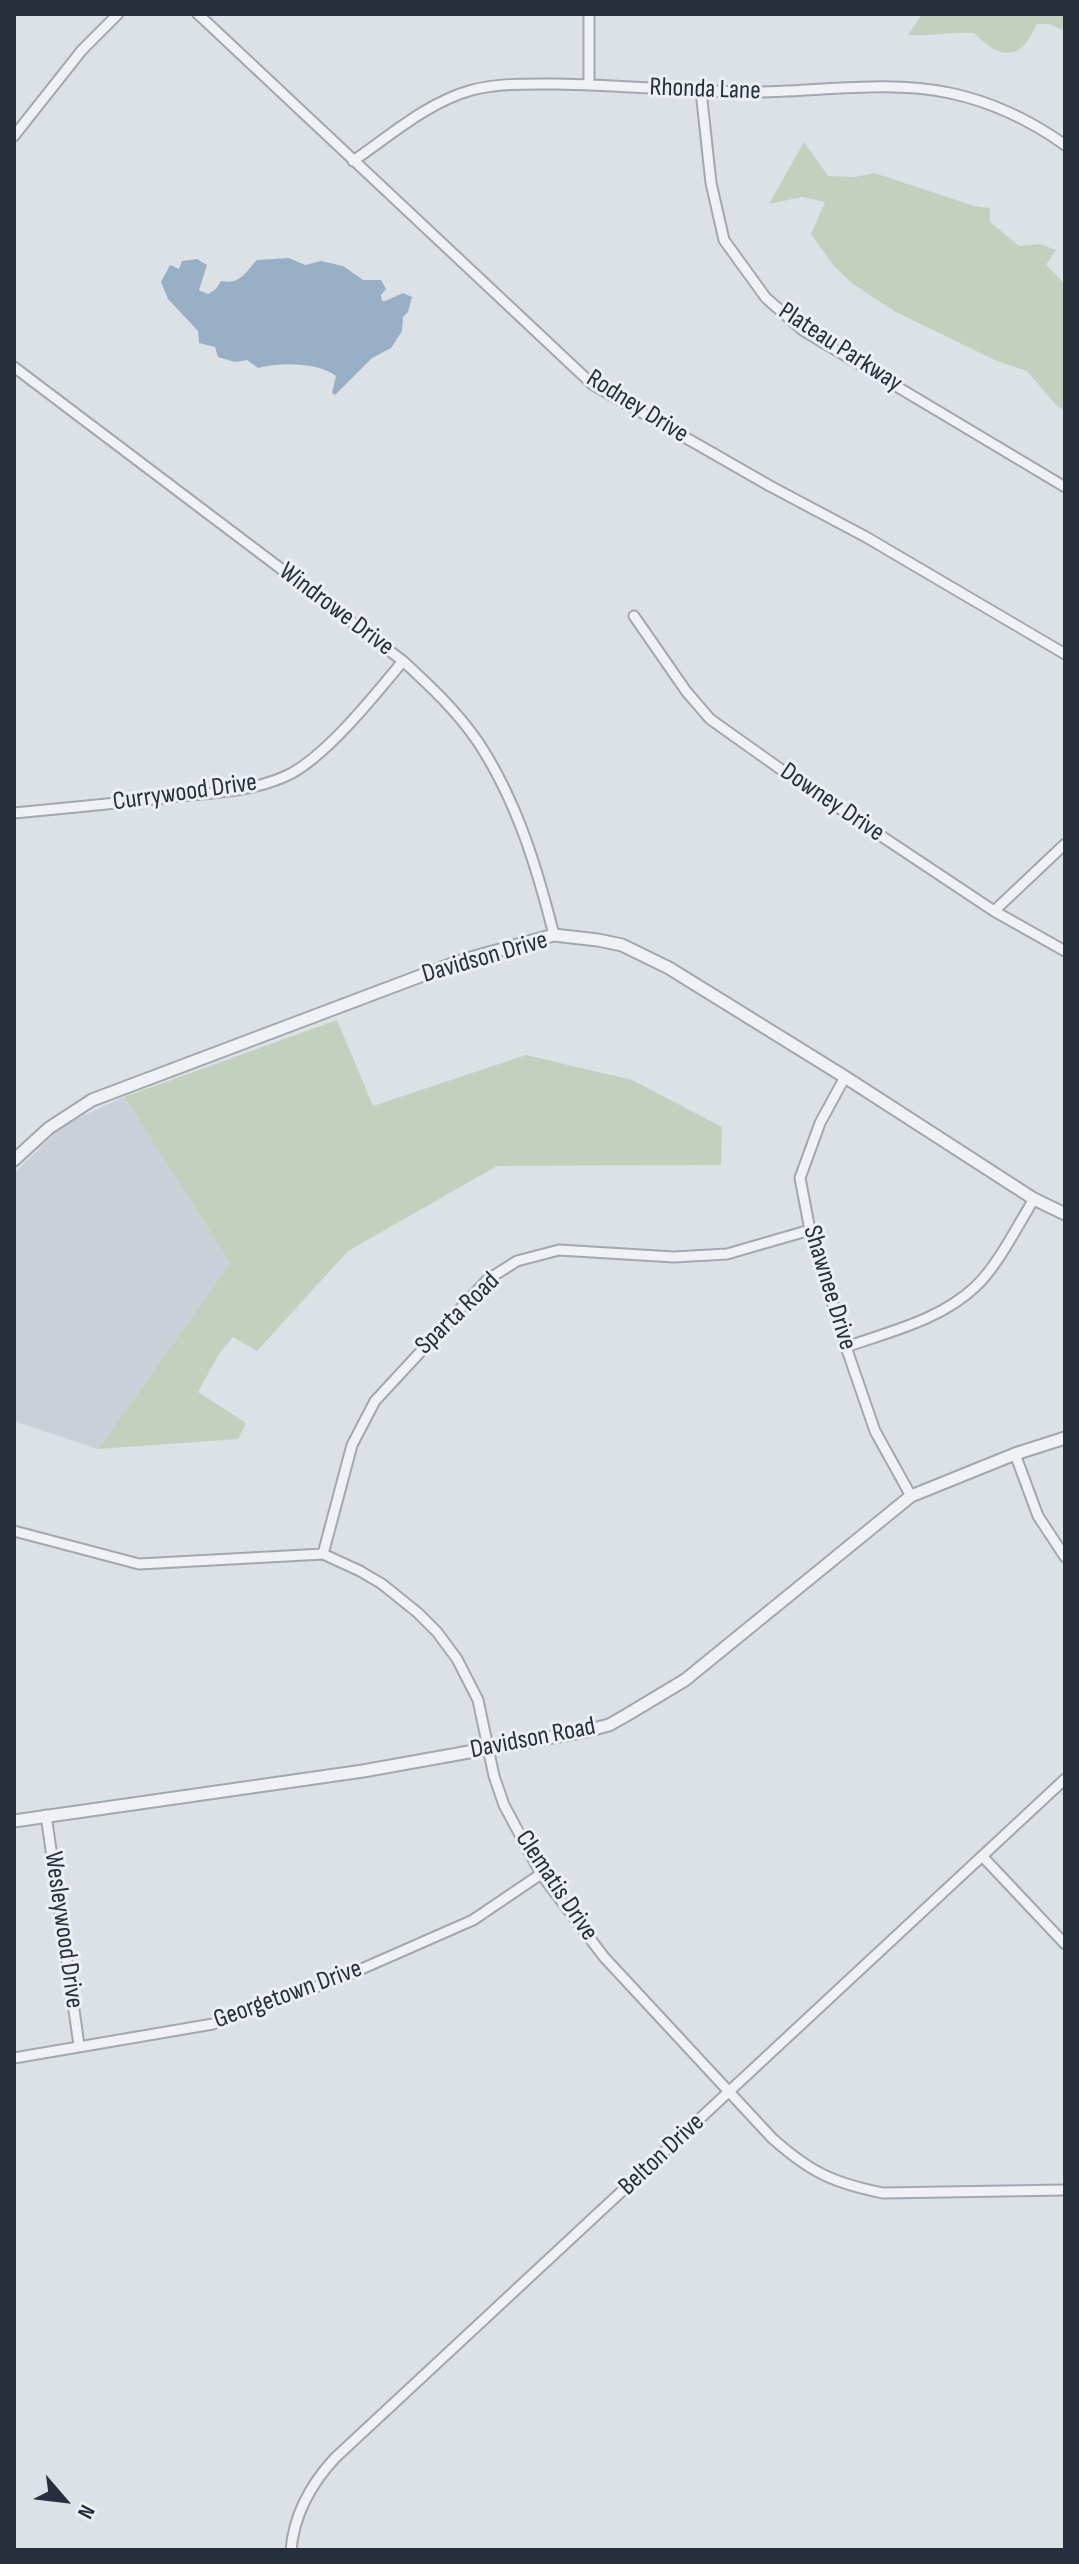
<!DOCTYPE html>
<html>
<head>
<meta charset="utf-8">
<style>
	body { margin:0 }
	#map { position:relative; width:1079px; height:2564px; overflow:hidden; background:#dce1e6; font-family:"Sofia Sans Condensed",sans-serif }
	canvas { display:block }
	.frame { position:absolute; inset:0; border:16px solid #272f3c; pointer-events:none }
	.north { position:absolute; left:24px; top:2460px; width:80px; height:80px; -webkit-text-stroke:6px #ecf0f4; paint-order:stroke; rotate:118deg; font-size:22px; font-weight:700; line-height:32px; text-align:center; color:#272f3c }
	.north::after { content:''; display:block; margin:auto; width:28px; height:36px; background:#272f3c; clip-path:polygon(50% 0,100% 100%,50% 72%,0 100%) }
</style>
</head>
<body>
<div id="map">
<canvas width="1079" height="2564"></canvas>
<div class="frame"></div>
<div class="north">N</div>
</div>
<script>
const ctx = document.querySelector('canvas').getContext('2d');
ctx.lineJoin = 'round';
function fillPath(path, color) { ctx.fillStyle = color; ctx.fill(path, 'evenodd'); }
function trace(path, color, width, dash) { ctx.strokeStyle = color; ctx.lineWidth = width; ctx.lineCap = dash ? 'butt' : 'round'; ctx.setLineDash(dash || []); ctx.stroke(path); }
function drawText(font, color, halo, rows, align = 'center') {
  ctx.font = font + ' "Sofia Sans Condensed",sans-serif'; ctx.lineWidth = 6; ctx.setLineDash([]); ctx.textBaseline = 'middle'; ctx.strokeStyle = halo; ctx.fillStyle = color; for (const [text, x, y, turn = 0] of rows) {
    ctx.save(); ctx.translate(x, y); ctx.rotate((+turn || 0) * Math.PI / 180); ctx.textAlign = isNaN(turn) ? turn : align; if (halo) ctx.strokeText(text, 0, 0); ctx.fillText(text, 0, 0); ctx.restore();
  }
}
fillPath(new Path2D(`
	M 124,1097 L 230,1263 L 98,1449 L 14,1421 L 14,1174 L 63,1125 Z`), '#cbd0d8');
fillPath(new Path2D(`
	M 922,14 L 1065,14 L 1065,31 L 1050,24 L 1037,24 C 1033,31 1029,41 1023,46 C 1006,63 986,45 974,33 C 951,32 931,36 908,35 Z
	M 804,142 L 828,176 L 855,177 L 874,173 L 974,206 L 990,208 L 990,222 L 1019,246 L 1040,244 L 1056,250 L 1046,265 L 1065,284 L 1065,411 L 1056,405 L 1027,371 L 997,361 L 894,311 L 853,284 L 834,266 L 811,234 L 825,202 L 802,197 L 769,204 Z
	M 337,1020 L 373,1106 L 526,1055 L 632,1080 L 722,1127 L 721,1165 L 497,1166 L 348,1251 L 257,1351 L 233,1337 L 219,1354 L 198,1392 L 246,1423 L 238,1439 L 98,1449 L 230,1263 L 124,1097 Z`), '#c3d0be');
fillPath(new Path2D(`
	M 289,258 L 305,265 L 321,261 L 343,266 L 363,280 L 381,280 L 386,289 L 381,295 L 382,301 L 385,301 L 403,293 L 412,297 L 408,312 L 403,317 L 402,331 L 395,342 L 391,348 L 372,358 L 335,395 L 332,393 L 336,376 C 318,362 280,362 258,368 L 247,360 L 235,362 L 218,357 L 215,347 L 199,343 L 198,331 L 168,299 L 161,282 L 170,265 L 179,269 L 182,261 L 197,259 L 207,265 L 199,290 L 208,294 L 216,289 L 221,281 C 241,285 245,272 257,260 Z`), '#98b0c6');
const minor = new Path2D(`
	M 198,14 L 592,384 L 770,486 L 866,537 L 1065,654
	M 589,14 L 589,84
	M 701,91 L 711,183 L 724,240 L 766,298 L 804,331 L 1065,487
	M 14,136 L 82,50 L 118,14
	M 353,161 C 391,135 428,102 472,90 C 500,83 529,84 557,84 C 619,85 682,91 744,92 C 811,93 885,79 950,93 C 992,102 1030,120 1065,145
	M 14,367 L 403,661 C 430,686 457,711 478,742 C 517,801 537,868 554,935
	M 634,616 L 686,691 L 710,719 L 779,768 L 994,911 L 1065,951
	M 14,813 C 67,808 120,803 172,797 C 210,793 251,792 286,776 C 324,759 376,694 403,661
	M 994,911 L 1065,844
	M 845,1077 L 820,1123 L 800,1178 L 810,1230 L 846,1347 L 875,1431 L 911,1496
	M 846,1347 C 891,1331 940,1320 975,1287 C 997,1267 1018,1225 1034,1199
	M 1015,1454 L 1038,1516 L 1065,1557
	M 14,1531 L 139,1564 L 323,1554 L 360,1571 L 382,1584 L 418,1613 L 437,1632 L 457,1659 L 478,1700 L 494,1776 L 504,1805 L 541,1874 L 604,1957 L 772,2138 C 810,2172 833,2183 883,2193 L 1065,2190
	M 323,1554 L 352,1445 L 375,1401 L 487,1280 L 517,1261 L 559,1250 L 674,1257 L 727,1254 L 810,1230
	M 46,1815 L 79,2045
	M 983,1857 L 1065,1944
	M 14,2058 L 213,2024 L 341,1978 L 473,1920 L 541,1874
	M 291,2550 C 294,2514 311,2484 335,2458 L 1065,1779`);
const tertiary = new Path2D(`
	M 14,1160 L 49,1128 L 92,1100 L 460,961 L 554,935 L 598,940 L 622,945 L 669,968 L 845,1077 L 1034,1199 L 1065,1214
	M 14,1821 L 363,1771 L 586,1731 L 609,1725 L 625,1716 L 685,1680 L 911,1496 L 1015,1454 L 1065,1438`);
trace(minor, '#a2a8b0', 13);
trace(tertiary, '#a2a8b0', 15);
trace(minor, '#eff1f5', 9);
trace(tertiary, '#eff1f5', 11);
drawText('26px', '#272f3c', '#ecf0f4', [
	["Rhonda Lane",705,90,2],
	["Plateau Parkway",840,348,33],
	["Rodney Drive",637,407,32],
	["Windrowe Drive",336,610,37],
	["Currywood Drive",185,793,-8],
	["Downey Drive",832,803,34],
	["Davidson Drive",485,958,-16],
	["Shawnee Drive",829,1288,73],
	["Sparta Road",458,1314,-44],
	["Davidson Road",533,1739,-11],
	["Clematis Drive",556,1886,56],
	["Wesleywood Drive",63,1930,82],
	["Georgetown Drive",288,1995,-20],
	["Belton Drive",662,2155,-43]
]);
</script>
</body>
</html>
